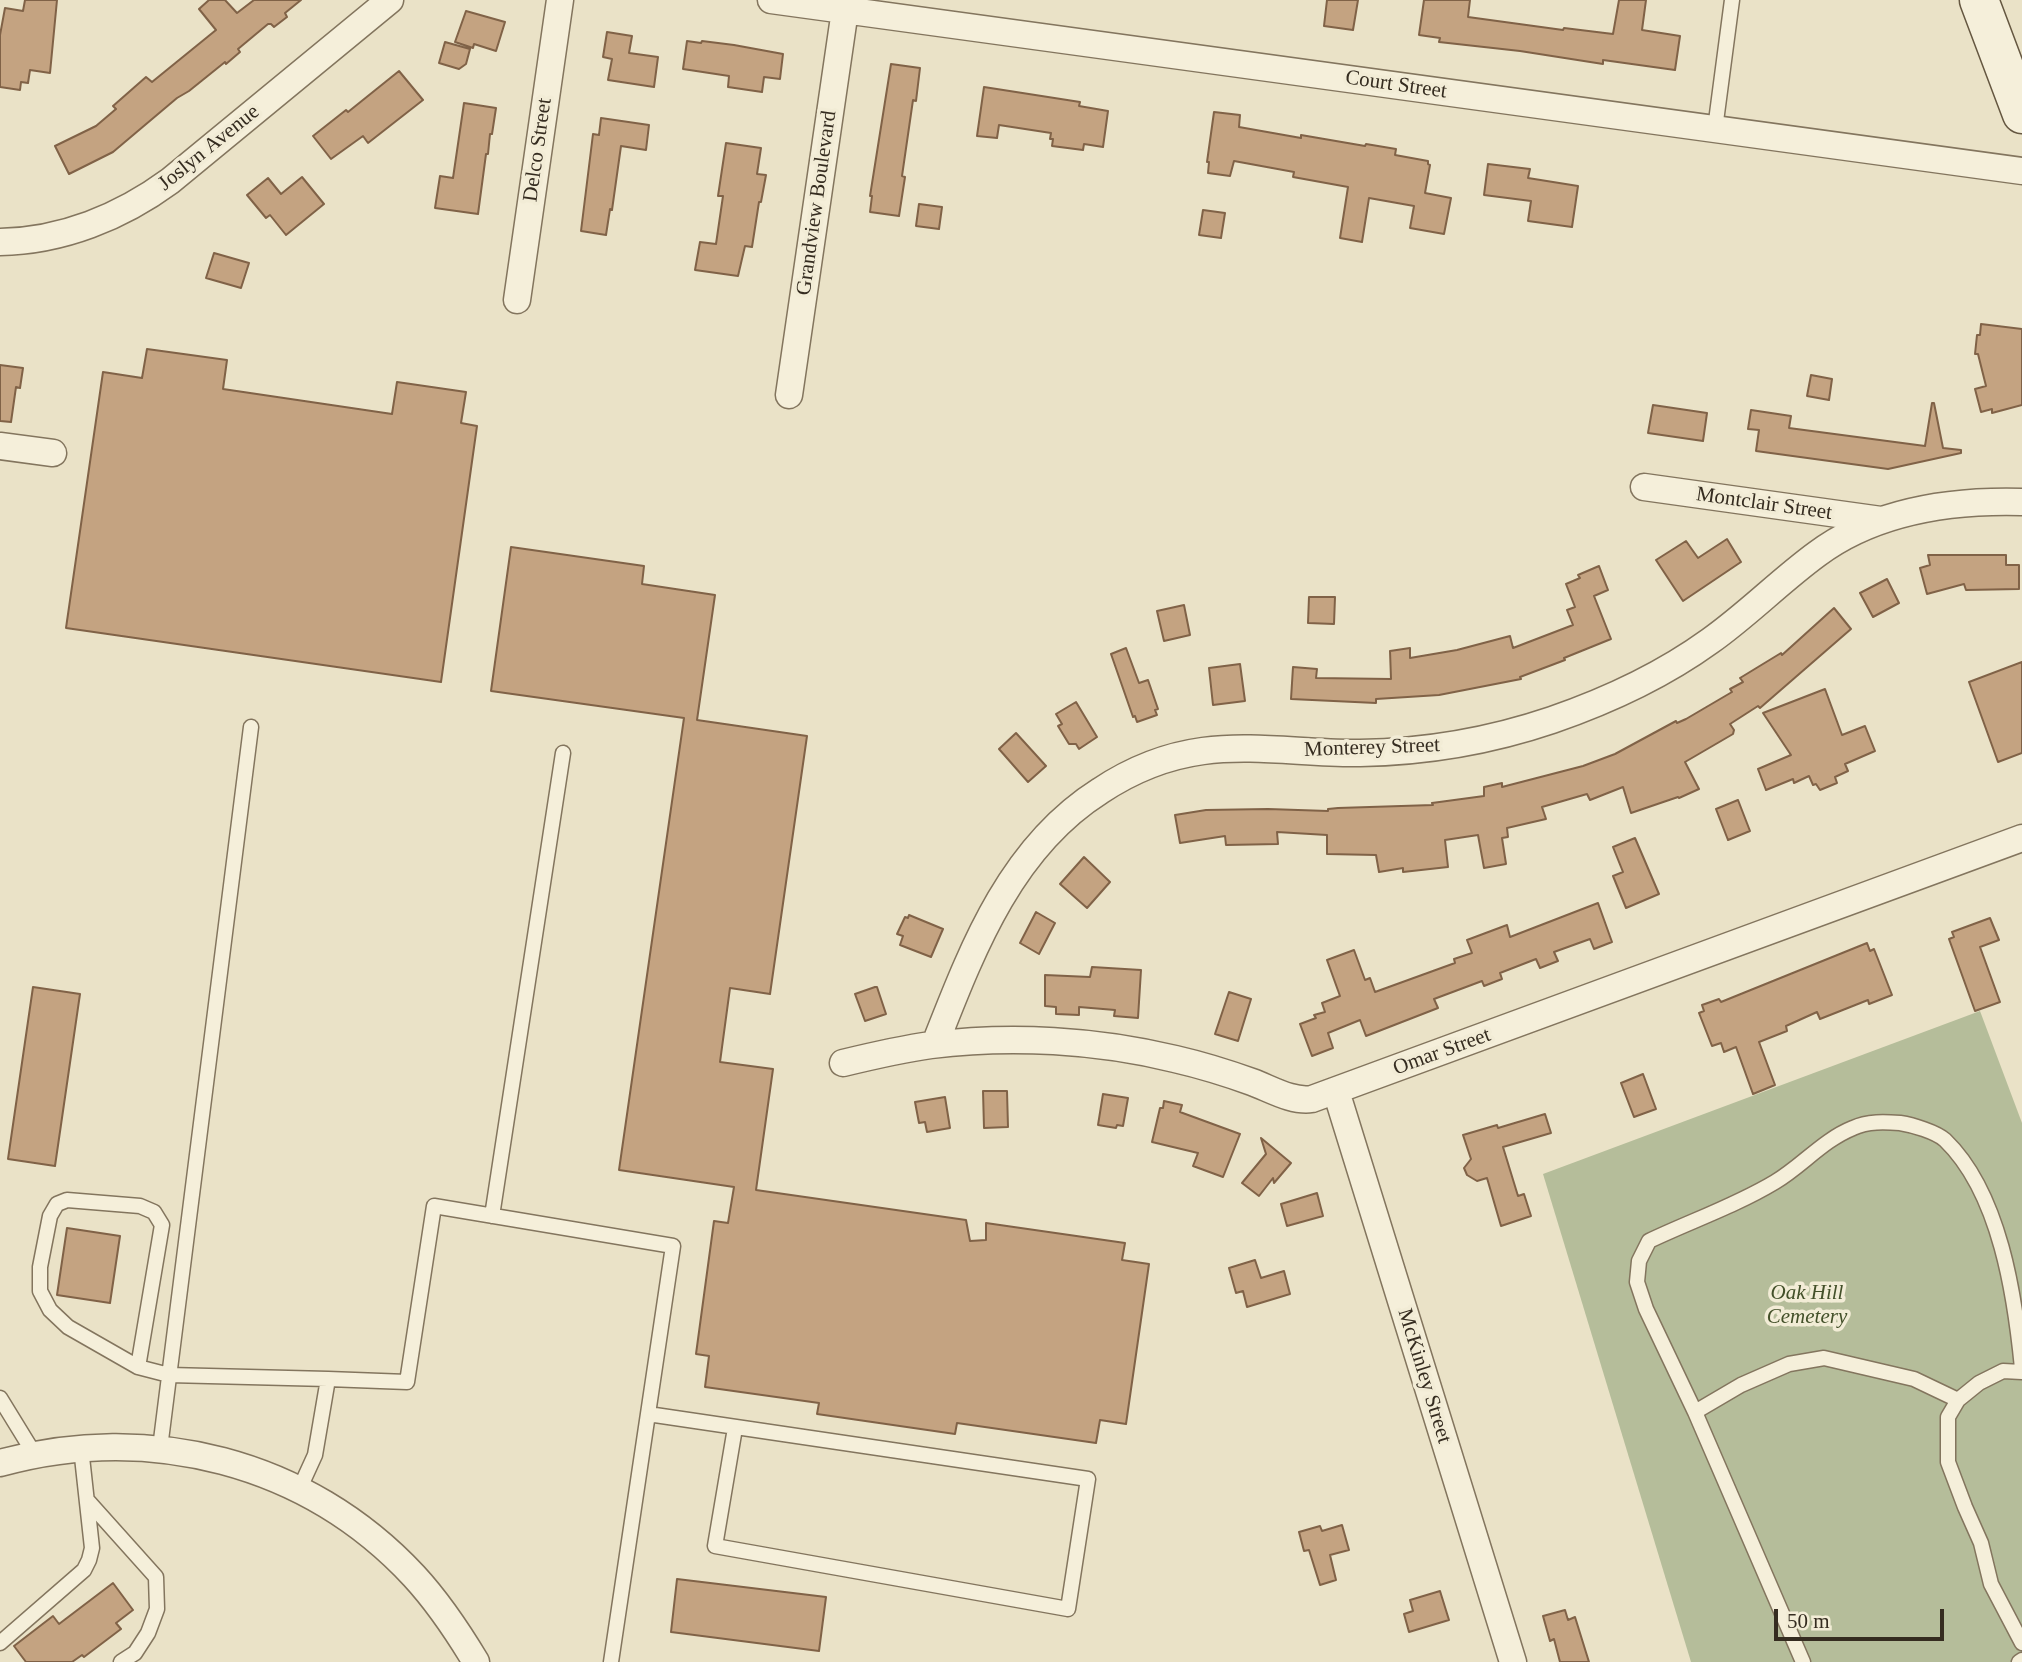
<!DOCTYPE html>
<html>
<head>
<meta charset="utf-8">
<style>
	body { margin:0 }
	#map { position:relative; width:2022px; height:1662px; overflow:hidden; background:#eae2c7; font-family:"Times New Roman",serif }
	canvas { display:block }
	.scale { position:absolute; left:1774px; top:1609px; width:170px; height:32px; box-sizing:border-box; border:4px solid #352c20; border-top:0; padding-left:9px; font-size:21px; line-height:24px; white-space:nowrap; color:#352c20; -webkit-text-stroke:5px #f2ecd6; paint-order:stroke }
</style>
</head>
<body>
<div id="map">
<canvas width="2022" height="1662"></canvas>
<div class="scale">50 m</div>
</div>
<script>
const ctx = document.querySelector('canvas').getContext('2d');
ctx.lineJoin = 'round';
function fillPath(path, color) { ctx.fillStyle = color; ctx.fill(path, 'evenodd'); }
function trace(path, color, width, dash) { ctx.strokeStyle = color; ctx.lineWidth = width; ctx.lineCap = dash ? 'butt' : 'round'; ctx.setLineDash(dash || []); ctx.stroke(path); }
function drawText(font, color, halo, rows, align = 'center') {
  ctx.font = font + ' "Times New Roman",serif'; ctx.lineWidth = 7; ctx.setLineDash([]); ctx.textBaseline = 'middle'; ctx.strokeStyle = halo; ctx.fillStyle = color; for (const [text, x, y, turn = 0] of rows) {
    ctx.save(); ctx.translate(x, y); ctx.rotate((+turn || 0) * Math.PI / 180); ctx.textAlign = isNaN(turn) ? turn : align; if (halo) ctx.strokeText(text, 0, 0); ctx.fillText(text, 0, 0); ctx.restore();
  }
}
fillPath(new Path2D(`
	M 1980,1011 L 2022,1123 L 2022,1662 L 1691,1662 L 1543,1174 Z`), '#b5bd9a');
const building = new Path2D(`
	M 25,0 L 57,0 L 50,73 L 30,70 L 28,83 L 21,82 L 20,90 L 0,87 L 0,35 L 5,8 L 23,11 Z
	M 209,0 L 225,0 L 237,13 L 254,0 L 301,0 L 285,13 L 287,17 L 274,27 L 271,24 L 268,24 L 238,49 L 240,52 L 226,64 L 225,62 L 189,91 L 177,98 L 113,152 L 69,174 L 55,146 L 96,126 L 116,109 L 113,106 L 146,77 L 152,82 L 216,30 L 199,9 Z
	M 1327,0 L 1358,0 L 1353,30 L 1324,26 Z
	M 1424,0 L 1470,0 L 1468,17 L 1563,30 L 1564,28 L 1613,34 L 1619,0 L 1646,0 L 1642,30 L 1680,36 L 1675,70 L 1603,60 L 1603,64 L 1520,51 L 1439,42 L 1440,38 L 1419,35 Z
	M 466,11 L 505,22 L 496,51 L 474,44 L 473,48 L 455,42 Z
	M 607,32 L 632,36 L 629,53 L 658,57 L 654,87 L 608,80 L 612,59 L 603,57 Z
	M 687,41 L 701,43 L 702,41 L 734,45 L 783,54 L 780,79 L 764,77 L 762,92 L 728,87 L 729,76 L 683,69 Z
	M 445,42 L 470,49 L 466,64 L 459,69 L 439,63 Z
	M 891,64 L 920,68 L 916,101 L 913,100 L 902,176 L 905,177 L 899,216 L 870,212 L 872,196 L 870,196 Z
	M 399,71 L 423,100 L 368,143 L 363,136 L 331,159 L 313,136 L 346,110 L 348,112 Z
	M 984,87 L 1080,102 L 1079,106 L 1108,111 L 1103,147 L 1084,144 L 1083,150 L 1052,146 L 1053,139 L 1050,139 L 1051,133 L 999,125 L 997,138 L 977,136 Z
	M 464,103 L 496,108 L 492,134 L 490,134 L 488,154 L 486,154 L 478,214 L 435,208 L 440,176 L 453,178 Z
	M 1214,112 L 1240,115 L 1239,127 L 1301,138 L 1301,135 L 1365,146 L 1366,144 L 1396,149 L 1395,155 L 1428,161 L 1428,164 L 1430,165 L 1425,193 L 1451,198 L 1444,234 L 1410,228 L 1414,206 L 1369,198 L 1362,242 L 1340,238 L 1348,187 L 1293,177 L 1294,172 L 1234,161 L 1230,176 L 1208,173 L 1209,162 L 1207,162 Z
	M 601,118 L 649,125 L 646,150 L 621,146 L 612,210 L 610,209 L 606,235 L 581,231 L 593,134 L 599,135 Z
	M 726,143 L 761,148 L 757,174 L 766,175 L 761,202 L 759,202 L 752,247 L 745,246 L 738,276 L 695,270 L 700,242 L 716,244 L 723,196 L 718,196 Z
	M 1488,164 L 1530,169 L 1528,178 L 1578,186 L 1572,227 L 1528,221 L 1531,201 L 1484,195 Z
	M 302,177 L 324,204 L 286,235 L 270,215 L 266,218 L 247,195 L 268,178 L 281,194 Z
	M 919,204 L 942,207 L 939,229 L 916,226 Z
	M 1203,210 L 1225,213 L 1221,238 L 1199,235 Z
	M 214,253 L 249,263 L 241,288 L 206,278 Z
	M 1981,324 L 2022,329 L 2022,405 L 1992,413 L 1992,409 L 1981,412 L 1975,389 L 1986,386 L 1978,354 L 1975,354 L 1977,335 L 1980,335 Z
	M 147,349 L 227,360 L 223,389 L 392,414 L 397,382 L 466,392 L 461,423 L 477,426 L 441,682 L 66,628 L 103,372 L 142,378 Z
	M 0,365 L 23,368 L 20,388 L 16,387 L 11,422 L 0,421 Z
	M 1811,375 L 1832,379 L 1829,400 L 1807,396 Z
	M 1932,403 L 1934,403 L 1943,448 L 1961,450 L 1961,453 L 1888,469 L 1756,451 L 1759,430 L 1748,429 L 1751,410 L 1791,416 L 1789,428 L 1925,446 Z
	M 1653,405 L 1707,413 L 1703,441 L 1648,433 Z
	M 1727,539 L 1741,562 L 1683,601 L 1656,560 L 1686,541 L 1698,558 Z
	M 511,547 L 644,566 L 642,584 L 715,595 L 697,720 L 807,736 L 770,994 L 730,988 L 720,1062 L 773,1069 L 756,1190 L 966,1220 L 970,1241 L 986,1240 L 986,1223 L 1125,1243 L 1122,1260 L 1149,1264 L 1126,1424 L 1100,1420 L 1096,1443 L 957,1423 L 955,1434 L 817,1414 L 819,1403 L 705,1387 L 709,1356 L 696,1354 L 714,1221 L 728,1223 L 734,1187 L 619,1170 L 684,718 L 491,691 Z
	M 1928,555 L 2006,555 L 2006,565 L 2019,565 L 2019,589 L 1966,590 L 1964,584 L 1927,594 L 1920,568 L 1930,565 Z
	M 1599,566 L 1608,590 L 1594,596 L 1611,639 L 1564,658 L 1565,660 L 1520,677 L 1521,679 L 1439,695 L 1376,699 L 1376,703 L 1291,699 L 1293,667 L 1317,669 L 1316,678 L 1391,679 L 1390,651 L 1410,648 L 1410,658 L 1457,650 L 1510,636 L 1513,648 L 1573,625 L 1567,610 L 1575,607 L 1566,584 L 1580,578 L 1578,575 Z
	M 1887,579 L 1899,603 L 1873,617 L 1860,593 Z
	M 1309,597 L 1335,597 L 1334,624 L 1308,623 Z
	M 1184,605 L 1190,635 L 1164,641 L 1157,611 Z
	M 1834,608 L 1851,629 L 1760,708 L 1758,706 L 1730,724 L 1734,730 L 1733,734 L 1685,762 L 1699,789 L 1679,798 L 1678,797 L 1631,813 L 1623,787 L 1590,800 L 1587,794 L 1542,807 L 1546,819 L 1507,828 L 1508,837 L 1502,838 L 1506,864 L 1484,868 L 1478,835 L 1445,840 L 1448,867 L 1403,872 L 1403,868 L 1379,872 L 1376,855 L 1327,854 L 1327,835 L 1277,832 L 1278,844 L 1226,845 L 1225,836 L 1180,843 L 1175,815 L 1206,810 L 1268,809 L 1328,811 L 1328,809 L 1338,808 L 1433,805 L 1432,803 L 1484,796 L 1484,787 L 1502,783 L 1502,787 L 1583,766 L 1615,754 L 1676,721 L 1677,723 L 1686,719 L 1732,692 L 1730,689 L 1743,682 L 1740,678 L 1781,653 L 1782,655 Z
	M 1126,648 L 1139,683 L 1148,680 L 1158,709 L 1155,710 L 1157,715 L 1137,722 L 1135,716 L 1133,717 L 1111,654 Z
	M 2022,662 L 2022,753 L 1998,762 L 1969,682 Z
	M 1240,664 L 1245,701 L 1213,705 L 1209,668 Z
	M 1825,689 L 1842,735 L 1865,726 L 1875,751 L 1845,764 L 1848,771 L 1835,777 L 1837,783 L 1820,790 L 1816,784 L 1813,785 L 1809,776 L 1794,783 L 1793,779 L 1766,790 L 1758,769 L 1791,755 L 1763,713 Z
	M 1076,702 L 1097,737 L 1079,749 L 1076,744 L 1069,744 L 1058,726 L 1062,724 L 1056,714 Z
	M 1016,733 L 1046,766 L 1028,782 L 999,749 Z
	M 1738,800 L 1750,831 L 1728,840 L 1716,809 Z
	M 1635,838 L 1659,894 L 1626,908 L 1613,876 L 1623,872 L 1613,847 Z
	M 1084,857 L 1110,882 L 1087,908 L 1060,884 Z
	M 1598,903 L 1612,942 L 1594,949 L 1590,939 L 1554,952 L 1558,961 L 1540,968 L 1536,959 L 1500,973 L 1502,979 L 1484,986 L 1482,981 L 1434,999 L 1438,1008 L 1366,1036 L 1360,1020 L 1328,1033 L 1333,1048 L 1312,1056 L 1300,1024 L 1316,1018 L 1314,1015 L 1325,1012 L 1322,1003 L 1340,996 L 1327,960 L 1354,950 L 1365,980 L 1370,978 L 1375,992 L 1455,963 L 1454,959 L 1472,953 L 1467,940 L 1507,925 L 1510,937 Z
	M 1036,912 L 1055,923 L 1039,954 L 1020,943 Z
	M 909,915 L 943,929 L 931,957 L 900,945 L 903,936 L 897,934 L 905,917 L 908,918 Z
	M 1990,918 L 1999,940 L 1980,947 L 2000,1002 L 1975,1011 L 1949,939 L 1954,937 L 1952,932 Z
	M 1867,943 L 1870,951 L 1874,949 L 1892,995 L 1869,1004 L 1868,1000 L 1820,1019 L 1817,1012 L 1786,1026 L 1787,1031 L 1759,1042 L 1775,1085 L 1753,1094 L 1736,1047 L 1724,1052 L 1721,1043 L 1712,1046 L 1699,1013 L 1704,1011 L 1702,1005 L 1719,999 L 1721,1002 Z
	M 1092,967 L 1141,970 L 1138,1018 L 1114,1016 L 1115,1010 L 1079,1007 L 1079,1015 L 1056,1014 L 1056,1007 L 1045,1006 L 1045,975 L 1090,977 Z
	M 33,987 L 80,994 L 55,1166 L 8,1159 Z
	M 875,987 L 877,987 L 886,1014 L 865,1021 L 855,994 Z
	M 1229,992 L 1251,999 L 1238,1041 L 1215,1034 Z
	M 1643,1074 L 1656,1109 L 1634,1117 L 1621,1083 Z
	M 983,1091 L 1007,1091 L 1008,1127 L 984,1128 Z
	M 1103,1094 L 1128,1098 L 1123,1126 L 1117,1125 L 1116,1128 L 1098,1125 Z
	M 945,1097 L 950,1128 L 927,1132 L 925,1122 L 919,1123 L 915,1102 Z
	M 1164,1101 L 1182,1105 L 1180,1112 L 1240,1134 L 1223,1177 L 1193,1166 L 1198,1153 L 1152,1142 L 1160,1108 L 1163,1108 Z
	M 1545,1114 L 1551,1133 L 1503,1147 L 1518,1196 L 1524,1194 L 1531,1216 L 1501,1226 L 1487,1178 L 1477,1181 L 1467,1175 L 1464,1168 L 1471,1159 L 1463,1135 L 1497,1125 L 1498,1128 Z
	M 1261,1138 L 1291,1163 L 1274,1183 L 1273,1178 L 1259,1196 L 1242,1183 L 1266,1154 Z
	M 1317,1193 L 1323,1216 L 1287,1226 L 1281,1204 Z
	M 67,1228 L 120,1236 L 110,1303 L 57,1295 Z
	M 1255,1260 L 1261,1278 L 1284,1271 L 1290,1294 L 1247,1307 L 1243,1291 L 1236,1293 L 1229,1268 Z
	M 1342,1525 L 1349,1550 L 1330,1555 L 1336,1580 L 1320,1585 L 1309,1550 L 1304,1551 L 1299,1532 L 1320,1526 L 1322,1531 Z
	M 677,1579 L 826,1597 L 819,1651 L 671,1632 Z
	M 113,1583 L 133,1610 L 116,1623 L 121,1629 L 84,1657 L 82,1655 L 72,1662 L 26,1662 L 14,1646 L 53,1616 L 59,1624 Z
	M 1440,1591 L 1449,1620 L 1409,1632 L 1404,1614 L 1413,1611 L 1410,1600 Z
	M 1565,1610 L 1568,1620 L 1575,1617 L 1589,1662 L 1560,1662 L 1554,1639 L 1550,1641 L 1543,1616 Z`);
fillPath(building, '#c4a381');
trace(building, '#806247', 2);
const service = new Path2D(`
	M 1715,129 L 1732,0
	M 492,1216 L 563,753
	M 138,1367 L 162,1225 L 154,1212 L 140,1206 L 67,1200 L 57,1204 L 50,1216 L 40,1267 L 40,1291 L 50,1310 L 68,1327 L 138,1367 L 169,1375 L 328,1379
	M 2022,1372 L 2003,1371 L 1979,1383 L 1958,1400 L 1948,1417 L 1948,1462 L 1965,1507 L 1981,1543 L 1991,1584 L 2022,1643
	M 0,1398 L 35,1455
	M 1695,1412 L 1741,1385 L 1789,1364 L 1824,1358 L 1914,1379 L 1958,1400
	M 648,1414 L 1088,1479 L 1068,1609 L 715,1546 L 735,1428
	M 160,1448 L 251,727
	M 299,1490 L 315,1455 L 328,1379 L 407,1382 L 434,1206 L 673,1246 L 611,1662
	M 87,1500 L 156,1577 L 157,1609 L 148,1633 L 135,1653 L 121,1662
	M 0,1643 L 84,1570 L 89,1560 L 92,1548 L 81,1448
	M 1803,1662 L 1695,1412 L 1646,1309 L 1637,1282 L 1639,1261 L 1649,1241 C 1691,1221 1735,1206 1775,1182 C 1802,1166 1823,1140 1853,1128 C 1868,1121 1885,1122 1900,1123 C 1913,1125 1936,1132 1945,1140 C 2000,1193 2015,1296 2022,1368
	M 2019,1662 L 2022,1660`);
const minor = new Path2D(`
	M 771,0 L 2022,171
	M 0,242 C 62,241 121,217 170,181 L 390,0
	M 517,300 L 560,0
	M 789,395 L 845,10
	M 0,446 L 53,453
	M 1644,487 L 1881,520
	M 935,1044 C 972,950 1010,848 1100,791 C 1130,771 1166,756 1203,751 C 1254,744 1308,754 1360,753 C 1425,752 1490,741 1552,720 C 1607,701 1663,675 1710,641 C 1747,615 1780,581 1817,554 C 1875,511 1951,500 2022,502
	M 843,1063 C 872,1056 902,1049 931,1045 C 1011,1035 1097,1040 1175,1059 C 1201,1065 1227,1073 1252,1082 C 1271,1089 1292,1102 1312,1099 L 2022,838
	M 1336,1091 L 1513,1662
	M 0,1463 C 149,1422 307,1461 414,1576 C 438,1602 458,1632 476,1662`);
const secondary = new Path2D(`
	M 1979,0 L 2022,114`);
trace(service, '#83755e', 17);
trace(minor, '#83755e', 29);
trace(secondary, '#655741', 41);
trace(service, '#f5efda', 14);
trace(minor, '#f5efda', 26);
trace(secondary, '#f5efda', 38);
drawText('21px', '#352c20', '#f2ecd6', [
	["Court Street",1396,85,8],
	["Joslyn Avenue",209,148,-39],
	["Delco Street",538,150,-82],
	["Grandview Boulevard",817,203,-82],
	["Montclair Street",1764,504,8],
	["Monterey Street",1372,748,-2],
	["Omar Street",1442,1052,-20],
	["McKinley Street",1424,1376,73]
]);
drawText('italic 21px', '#435029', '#f2ecd6', [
	["Oak Hill",1807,1293],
	["Cemetery",1807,1317]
]);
</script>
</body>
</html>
